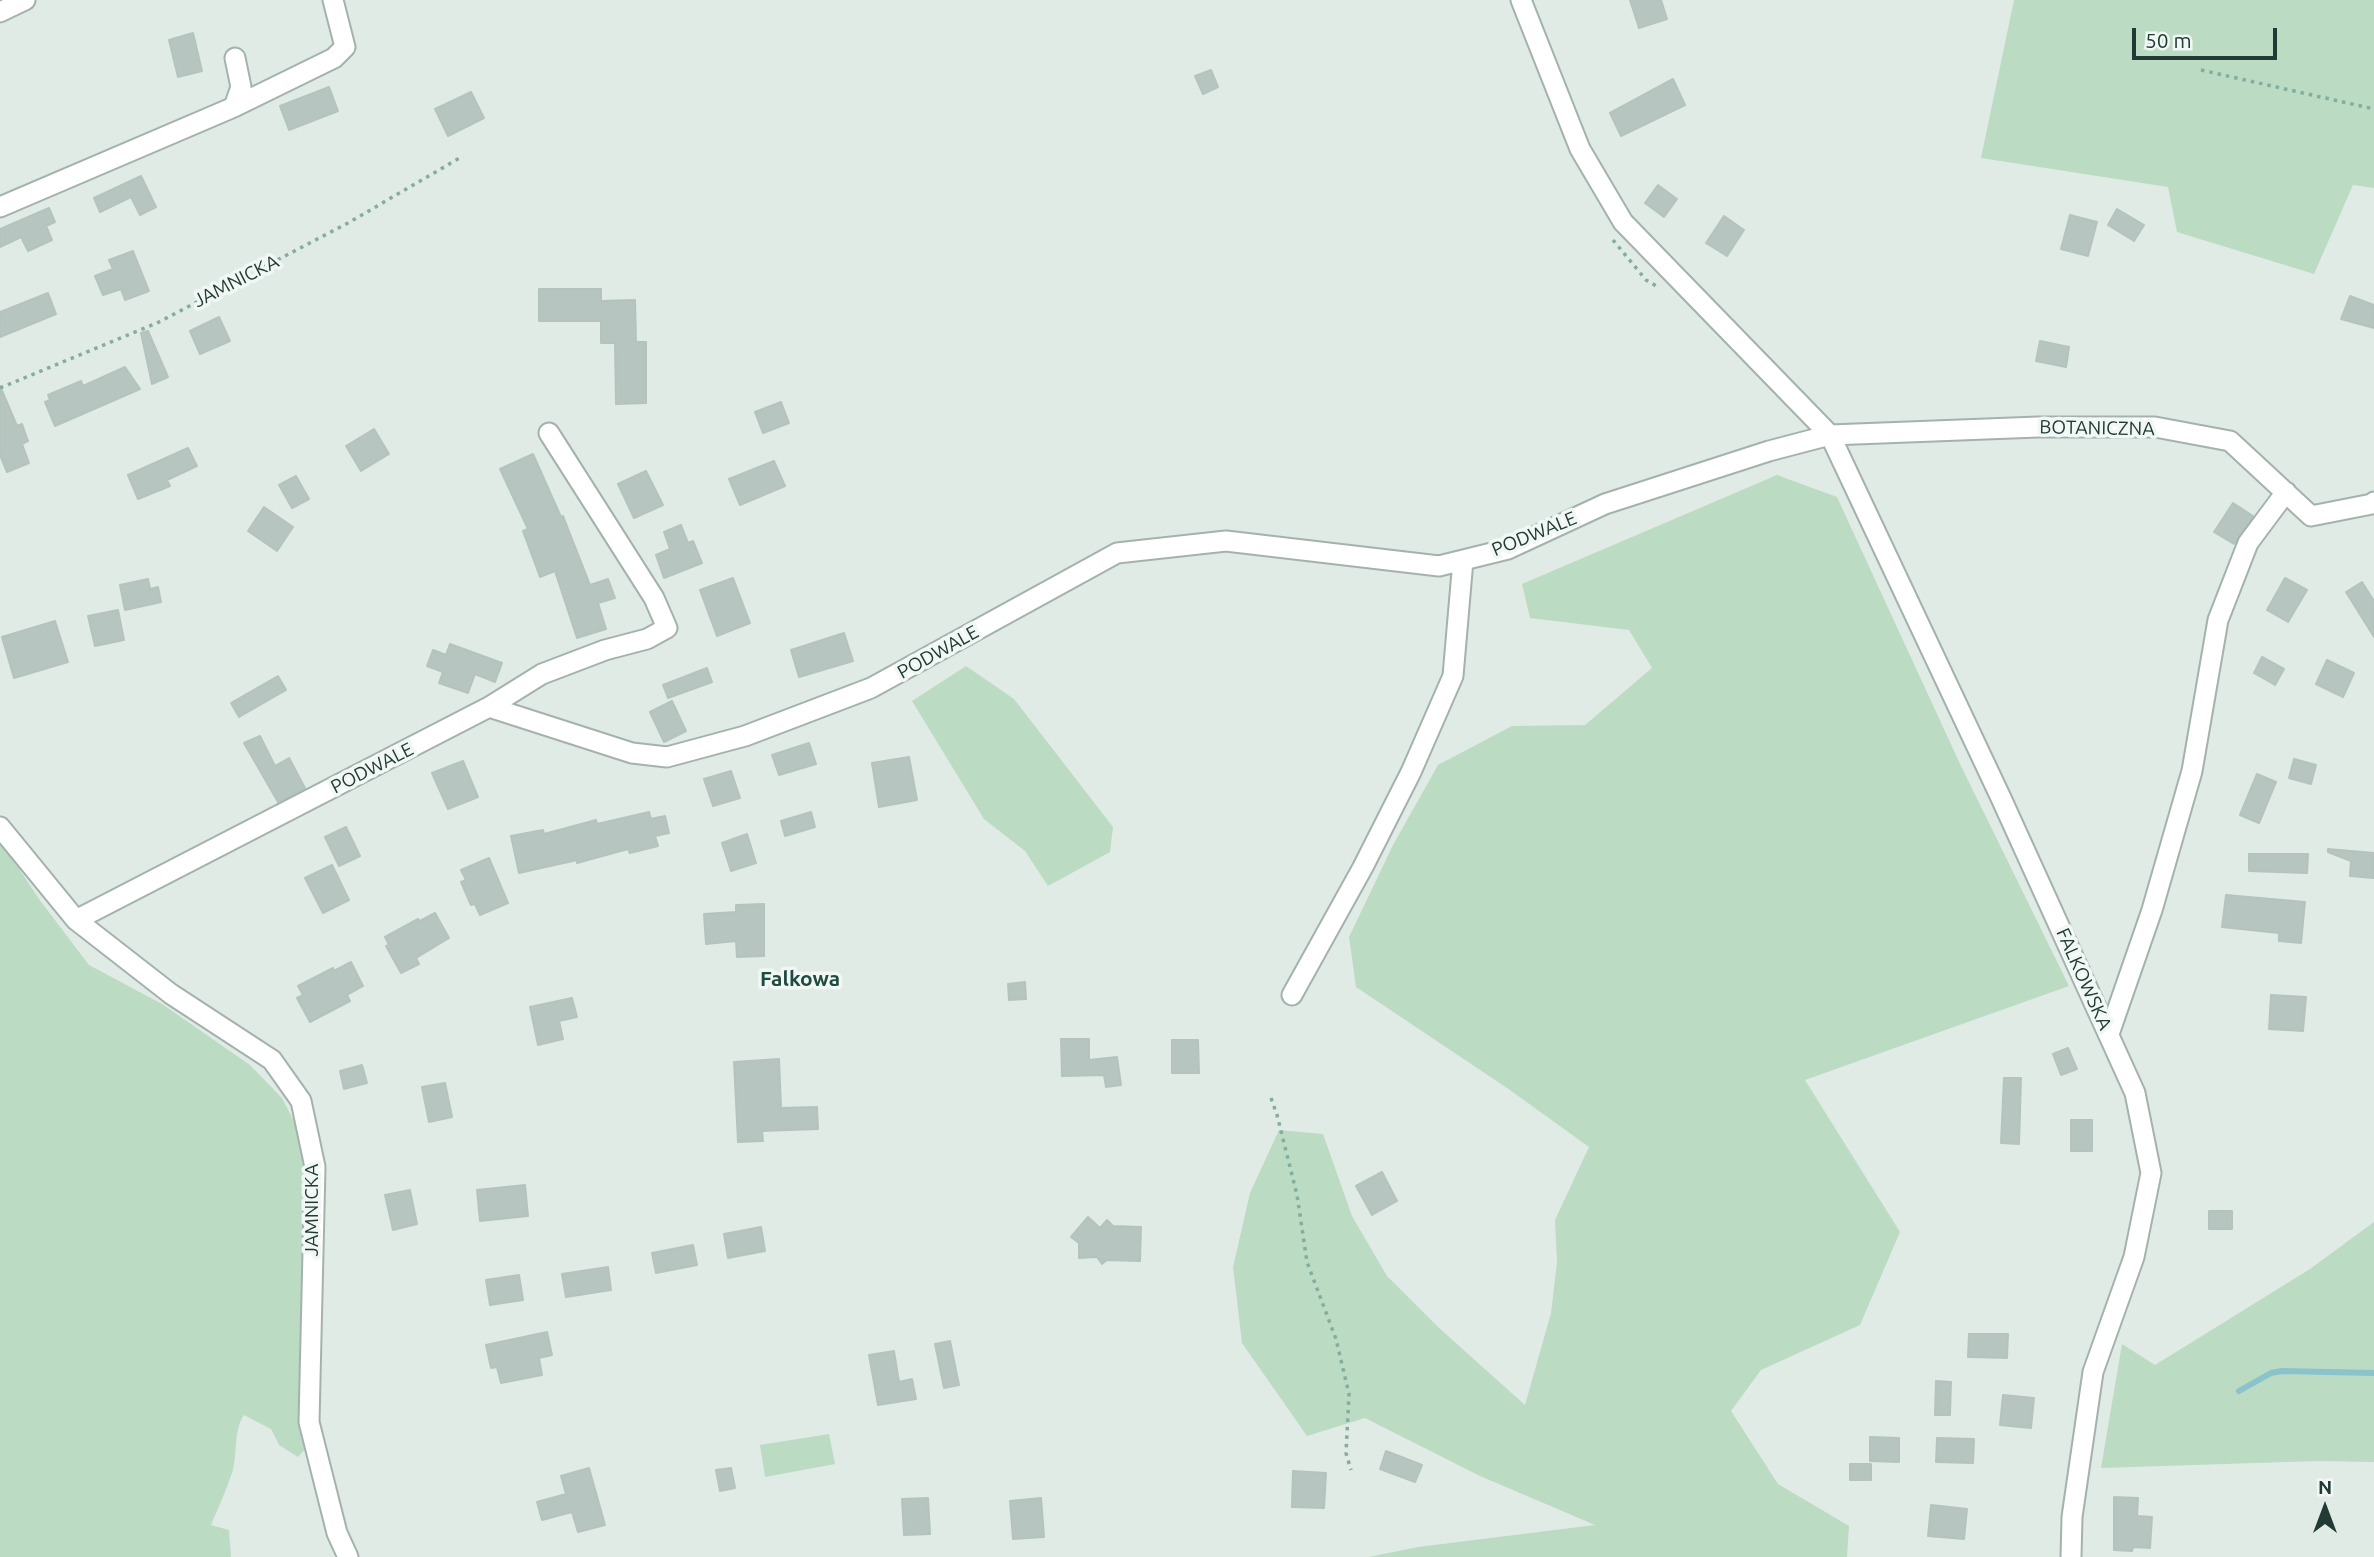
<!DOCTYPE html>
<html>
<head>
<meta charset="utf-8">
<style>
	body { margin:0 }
	#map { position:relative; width:2374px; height:1557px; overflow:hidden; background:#e1ebe6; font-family:Ubuntu,sans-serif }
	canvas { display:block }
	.north { position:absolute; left:2290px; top:1473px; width:70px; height:70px; -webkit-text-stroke:5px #f1f7f4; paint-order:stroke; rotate:0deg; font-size:19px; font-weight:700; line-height:28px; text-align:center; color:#223a34 }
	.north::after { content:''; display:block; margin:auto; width:24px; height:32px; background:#223a34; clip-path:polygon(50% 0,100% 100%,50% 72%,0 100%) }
	.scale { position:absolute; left:2132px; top:28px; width:145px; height:32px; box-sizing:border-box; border:4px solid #223a34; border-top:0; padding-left:9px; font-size:21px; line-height:24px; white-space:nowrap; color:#223a34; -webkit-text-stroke:5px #f1f7f4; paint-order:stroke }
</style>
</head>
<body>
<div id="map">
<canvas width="2374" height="1557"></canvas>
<div class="north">N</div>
<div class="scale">50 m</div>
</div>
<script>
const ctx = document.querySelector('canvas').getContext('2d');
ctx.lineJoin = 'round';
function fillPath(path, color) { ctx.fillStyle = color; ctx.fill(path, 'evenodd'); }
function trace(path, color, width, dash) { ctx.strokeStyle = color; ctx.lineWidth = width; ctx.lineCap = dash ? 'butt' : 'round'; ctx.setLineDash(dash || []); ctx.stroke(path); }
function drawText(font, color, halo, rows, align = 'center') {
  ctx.font = font + ' Ubuntu,sans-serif'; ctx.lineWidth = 7; ctx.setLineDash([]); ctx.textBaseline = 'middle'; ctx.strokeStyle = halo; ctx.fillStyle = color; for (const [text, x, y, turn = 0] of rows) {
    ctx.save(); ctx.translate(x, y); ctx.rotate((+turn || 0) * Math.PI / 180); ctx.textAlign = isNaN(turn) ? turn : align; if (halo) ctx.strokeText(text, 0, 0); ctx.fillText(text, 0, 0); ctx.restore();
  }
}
fillPath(new Path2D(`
	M 2014,0 L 2374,0 L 2374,188 L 2353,185 L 2314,274 L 2177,232 L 2168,187 L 1981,158 Z
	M 1777,475 L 1837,497 L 1961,766 L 2069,986 L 1805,1080 L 1900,1232 L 1860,1325 L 1761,1370 L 1731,1411 L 1778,1484 L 1849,1526 L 1847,1557 L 1369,1557 L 1418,1547 L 1595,1525 L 1480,1476 L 1365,1418 L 1307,1436 L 1242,1343 L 1233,1267 L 1250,1193 L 1279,1130 L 1323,1134 L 1352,1216 L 1387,1276 L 1438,1327 L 1525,1405 L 1551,1313 L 1557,1262 L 1555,1220 L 1589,1147 L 1507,1088 L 1356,987 L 1349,937 L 1393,845 L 1438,765 L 1512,726 L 1585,725 L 1652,668 L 1629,630 L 1530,618 L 1522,584 Z
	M 966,666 L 1014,699 L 1113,827 L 1110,852 L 1048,886 L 1025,851 L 984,819 L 912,701 Z
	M 0,840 L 39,899 L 89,965 L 162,1004 L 250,1065 L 282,1098 L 298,1129 L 308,1185 L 306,1448 L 298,1457 L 279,1445 L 271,1429 L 244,1415 C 233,1431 238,1454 232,1473 C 226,1491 218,1508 211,1525 L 229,1530 L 231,1557 L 0,1557 Z
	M 2374,1222 L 2374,1462 L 2318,1461 L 2101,1468 L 2122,1344 L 2155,1365 L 2310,1269 Z
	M 829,1434 L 835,1464 L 765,1477 L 760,1445 Z`), '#bbdbc3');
trace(new Path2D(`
	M 2239,1391 L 2271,1373 L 2282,1371 L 2374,1373`), '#8bc3cd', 6);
const building = new Path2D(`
	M 1630,0 L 1661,0 L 1667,19 L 1639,28 Z
	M 193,33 L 202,71 L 178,77 L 169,40 Z
	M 1211,70 L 1218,87 L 1203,94 L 1195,76 Z
	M 1673,79 L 1685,105 L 1621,136 L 1610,113 Z
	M 329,87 L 338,111 L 289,130 L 280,106 Z
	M 471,92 L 484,118 L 448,136 L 435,109 Z
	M 141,176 L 156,207 L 140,215 L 131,197 L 100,212 L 94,198 Z
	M 1658,185 L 1677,199 L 1664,217 L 1645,203 Z
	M 49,208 L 55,222 L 46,226 L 52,240 L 28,251 L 21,237 L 0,247 L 0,229 Z
	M 2117,209 L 2144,225 L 2134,241 L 2108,225 Z
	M 2070,215 L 2097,222 L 2088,256 L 2061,249 Z
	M 1724,216 L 1744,230 L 1727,256 L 1706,243 Z
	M 133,251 L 149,291 L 125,300 L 121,289 L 103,295 L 95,276 L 113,269 L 109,260 Z
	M 539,289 L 601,289 L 601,301 L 635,300 L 636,342 L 646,342 L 646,403 L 616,404 L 615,343 L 601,343 L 601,321 L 539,321 Z
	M 48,293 L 56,314 L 0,337 L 0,312 Z
	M 2350,296 L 2374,305 L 2374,328 L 2341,319 Z
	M 219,317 L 230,341 L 200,354 L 190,331 Z
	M 148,331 L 168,377 L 152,384 L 141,333 Z
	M 2040,341 L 2069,347 L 2066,367 L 2036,361 Z
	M 125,367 L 140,389 L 55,426 L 45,402 L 50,400 L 48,395 L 81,381 L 83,386 Z
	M 0,386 L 17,426 L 22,424 L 28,441 L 22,444 L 29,463 L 7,472 L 0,455 Z
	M 781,402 L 789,423 L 763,433 L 755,412 Z
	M 374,429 L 389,454 L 361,471 L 346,446 Z
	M 188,448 L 197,466 L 167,480 L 170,486 L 138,499 L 128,475 Z
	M 533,454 L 561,517 L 563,516 L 590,585 L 608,579 L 615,598 L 598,603 L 606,629 L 577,638 L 555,571 L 540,577 L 523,531 L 528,529 L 500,469 Z
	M 774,461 L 785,486 L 740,505 L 729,479 Z
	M 646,471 L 663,505 L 634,518 L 618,484 Z
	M 296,476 L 309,499 L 292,508 L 279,485 Z
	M 2233,503 L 2253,516 L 2234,544 L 2214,532 Z
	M 264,507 L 293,527 L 277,551 L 248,531 Z
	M 681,525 L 688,543 L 693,541 L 702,563 L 664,578 L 656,555 L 670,549 L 664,532 Z
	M 733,578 L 750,623 L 717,636 L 700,590 Z
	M 2285,578 L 2307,590 L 2288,622 L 2267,610 Z
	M 148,579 L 150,589 L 158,587 L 161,602 L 125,610 L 120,585 Z
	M 2362,582 L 2374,601 L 2374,637 L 2346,592 Z
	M 118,610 L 124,640 L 95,646 L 88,616 Z
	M 55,621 L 68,662 L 14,678 L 2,637 Z
	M 844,633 L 853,661 L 799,677 L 791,650 Z
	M 450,644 L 502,663 L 495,682 L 475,674 L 468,693 L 439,683 L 443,672 L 427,666 L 433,650 L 446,655 Z
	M 2262,657 L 2284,669 L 2275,685 L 2254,673 Z
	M 2327,660 L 2354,673 L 2343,697 L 2316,684 Z
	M 707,668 L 712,682 L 668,698 L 663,685 Z
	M 278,676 L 286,690 L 239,717 L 231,703 Z
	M 672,701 L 686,731 L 664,742 L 650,712 Z
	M 260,736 L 275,766 L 289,758 L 305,788 L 278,802 L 244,743 Z
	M 809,743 L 816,764 L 779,775 L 772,755 Z
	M 909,757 L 917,800 L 879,807 L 872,763 Z
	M 2294,759 L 2316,765 L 2311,784 L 2289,778 Z
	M 463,761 L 478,797 L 448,809 L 432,773 Z
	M 731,771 L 740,798 L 713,806 L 704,779 Z
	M 2257,774 L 2276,782 L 2259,823 L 2240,815 Z
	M 649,812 L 651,819 L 665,816 L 669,833 L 655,836 L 658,846 L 630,853 L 628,849 L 577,863 L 577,860 L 519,873 L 511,836 L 543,830 L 544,834 L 596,820 L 597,824 Z
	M 811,812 L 815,827 L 785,836 L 781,821 Z
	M 346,827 L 360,856 L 339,866 L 325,837 Z
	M 747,834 L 756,863 L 731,871 L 722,843 Z
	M 2328,849 L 2374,853 L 2374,878 L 2350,876 L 2351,861 L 2328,852 Z
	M 2249,854 L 2308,854 L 2307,873 L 2249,871 Z
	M 489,858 L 508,903 L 480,915 L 475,904 L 471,905 L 461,882 L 466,880 L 461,870 Z
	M 332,865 L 349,900 L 323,913 L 305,878 Z
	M 2226,895 L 2305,902 L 2301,943 L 2279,941 L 2279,933 L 2222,927 Z
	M 764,904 L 764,956 L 737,957 L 736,941 L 706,944 L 704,914 L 736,912 L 736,905 Z
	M 435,913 L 449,938 L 416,958 L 419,964 L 401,973 L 386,946 L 389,945 L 385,937 L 418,919 L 420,921 Z
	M 351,962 L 363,986 L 347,995 L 350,1001 L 310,1022 L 297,998 L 303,995 L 298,986 L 333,968 L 334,971 Z
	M 1025,982 L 1026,999 L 1009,1000 L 1008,984 Z
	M 2271,995 L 2306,997 L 2303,1031 L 2269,1029 Z
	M 572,998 L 577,1017 L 559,1021 L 563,1039 L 538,1045 L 530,1007 Z
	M 1061,1039 L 1089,1039 L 1089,1060 L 1117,1057 L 1121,1085 L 1106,1087 L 1104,1075 L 1062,1076 Z
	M 1172,1040 L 1198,1040 L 1199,1073 L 1172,1073 Z
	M 2068,1048 L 2077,1069 L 2061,1075 L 2053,1054 Z
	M 779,1059 L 781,1108 L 817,1107 L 818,1129 L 762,1131 L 763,1141 L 738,1142 L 734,1062 Z
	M 362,1065 L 367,1083 L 344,1089 L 340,1071 Z
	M 2004,1078 L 2021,1078 L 2019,1144 L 2001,1143 Z
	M 445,1083 L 452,1117 L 429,1122 L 422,1087 Z
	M 2071,1120 L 2092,1120 L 2092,1151 L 2071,1151 Z
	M 1382,1172 L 1397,1201 L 1372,1215 L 1356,1186 Z
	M 525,1185 L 528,1216 L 480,1221 L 477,1190 Z
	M 410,1190 L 417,1224 L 393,1230 L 385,1195 Z
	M 2209,1211 L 2232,1211 L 2232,1229 L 2209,1229 Z
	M 1088,1217 L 1100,1228 L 1107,1220 L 1113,1226 L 1141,1227 L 1140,1261 L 1107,1260 L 1102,1264 L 1097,1257 L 1079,1258 L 1079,1243 L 1071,1237 Z
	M 761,1227 L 765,1251 L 728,1258 L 724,1234 Z
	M 693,1245 L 697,1265 L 656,1273 L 652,1253 Z
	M 608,1267 L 611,1290 L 566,1297 L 562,1274 Z
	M 519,1275 L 523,1300 L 490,1305 L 486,1280 Z
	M 547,1332 L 552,1355 L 539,1358 L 542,1375 L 501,1383 L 497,1367 L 491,1368 L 486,1345 Z
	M 1969,1334 L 2008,1334 L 2007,1358 L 1968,1357 Z
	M 950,1341 L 959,1385 L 944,1388 L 935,1344 Z
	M 894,1351 L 899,1382 L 912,1379 L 916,1399 L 878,1405 L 869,1355 Z
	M 1936,1381 L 1951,1382 L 1950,1415 L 1935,1415 Z
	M 2003,1395 L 2034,1398 L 2031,1428 L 2000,1425 Z
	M 1870,1437 L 1899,1438 L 1899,1462 L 1870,1461 Z
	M 1937,1438 L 1974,1439 L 1973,1463 L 1936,1462 Z
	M 1386,1451 L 1422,1465 L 1415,1482 L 1380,1469 Z
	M 1850,1464 L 1871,1464 L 1871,1480 L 1850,1480 Z
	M 589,1468 L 605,1525 L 578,1532 L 572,1512 L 542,1520 L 537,1502 L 566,1494 L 561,1476 Z
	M 731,1468 L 735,1488 L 720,1491 L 716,1470 Z
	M 1293,1471 L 1326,1473 L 1324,1508 L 1292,1507 Z
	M 2114,1497 L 2138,1498 L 2137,1516 L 2152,1517 L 2150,1548 L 2133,1547 L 2132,1551 L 2114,1550 Z
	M 928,1498 L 930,1534 L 904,1535 L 902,1499 Z
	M 1041,1498 L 1044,1537 L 1013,1539 L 1010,1501 Z
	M 1931,1505 L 1967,1509 L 1964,1539 L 1928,1536 Z`);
fillPath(building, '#b6c5bf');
trace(building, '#b4c4bd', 2);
const minor = new Path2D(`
	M 1521,0 L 1580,149 L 1623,222 L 1830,435 L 2001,798 L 2135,1093 L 2151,1173 L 2134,1257 L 2093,1372 L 2072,1517 L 2071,1557
	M 0,12 L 25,0
	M 234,107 L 334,58 L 345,47 L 333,0
	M 0,207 L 234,107 L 241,87 L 235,58
	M 489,707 L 542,674 L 605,650 L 647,639 L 667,628 L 654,598 L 549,433
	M 0,827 L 76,920 L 171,994 L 272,1060 L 301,1101 L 315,1167 L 309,1422 L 337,1533 L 348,1557
	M 76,920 L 489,707 L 632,753 L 667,757 L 745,736 L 871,688 L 1117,553 L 1226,541 L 1439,566 L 1508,549 L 1605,504 L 1769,451 L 1830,435 L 2038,427 L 2155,427 L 2230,441 L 2311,516 L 2372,504 L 2374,502
	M 1292,995 L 1363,867 L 1411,772 L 1453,676 L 1463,560
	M 2109,1034 L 2152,910 L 2192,771 L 2218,620 L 2248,543 L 2286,492`);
trace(minor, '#a4b2ad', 23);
trace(new Path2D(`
	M 2201,70 L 2374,109
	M 1613,240 L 1646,280 L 1658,287
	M 0,388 L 157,323 L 348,223 L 463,156
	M 1271,1098 L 1277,1115 L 1297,1195 L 1307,1262 L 1336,1339 L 1349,1394 L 1346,1453 L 1351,1470`), '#83ad9f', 3.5, [3.5, 5]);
trace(minor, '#fff', 19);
drawText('19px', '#223a34', '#f1f7f4', [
	["JAMNICKA",236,281,-27],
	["BOTANICZNA",2097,428,1],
	["PODWALE",1534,534,-22],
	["PODWALE",938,652,-29],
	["PODWALE",372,768,-27],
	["FALKOWSKA",2084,979,66],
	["JAMNICKA",312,1210,-90]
]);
drawText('bold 21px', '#1f4b40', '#f1f7f4', [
	["Falkowa",800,979]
]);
</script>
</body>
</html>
